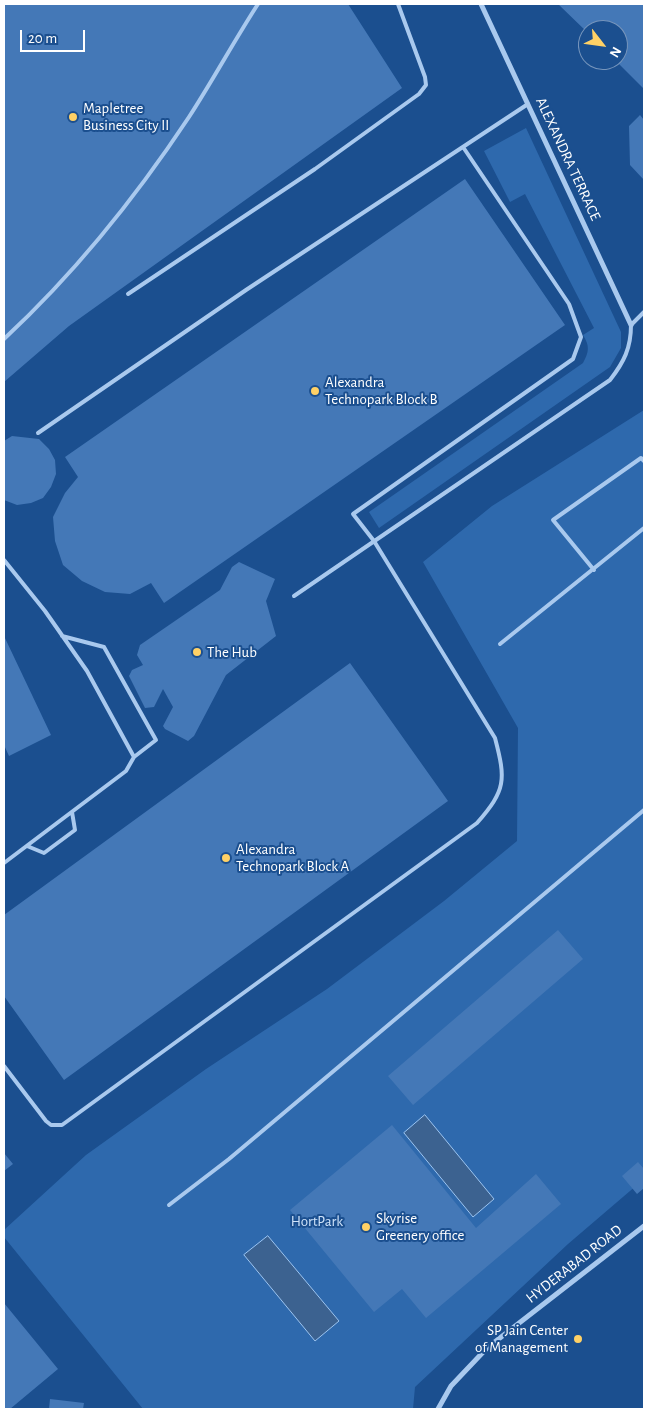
<!DOCTYPE html>
<html>
<head>
<meta charset="utf-8">
<style>
	body { margin:0 }
	#map { position:relative; width:648px; height:1413px; overflow:hidden; background:#1b4f8f; font-family:"Alegreya Sans",sans-serif }
	canvas { display:block }
	.frame { position:absolute; inset:0; border:5px solid #fff; pointer-events:none }
	.north { position:absolute; left:578px; top:20px; width:50px; height:50px; box-sizing:border-box; background:#1b4f8f; border:1px solid #7695bc; border-radius:50%; rotate:120deg; font-size:14px; font-weight:700; line-height:20px; text-align:center; color:#fff }
	.north::after { content:''; display:block; margin:auto; width:18px; height:22px; background:#ffd166; clip-path:polygon(50% 0,100% 100%,50% 72%,0 100%) }
	.scale { position:absolute; left:20px; top:30px; width:65px; height:22px; box-sizing:border-box; border:2px solid #fff; border-top:0; padding-left:6px; font-size:15px; line-height:18px; white-space:nowrap; color:#fff; -webkit-text-stroke:4px #1b4f8f; paint-order:stroke }
</style>
</head>
<body>
<div id="map">
<canvas width="648" height="1413"></canvas>
<div class="frame"></div>
<div class="north">N</div>
<div class="scale">20 m</div>
</div>
<script>
const ctx = document.querySelector('canvas').getContext('2d');
ctx.lineJoin = 'round';
function fillPath(path, color) { ctx.fillStyle = color; ctx.fill(path, 'evenodd'); }
function trace(path, color, width, dash) { ctx.strokeStyle = color; ctx.lineWidth = width; ctx.lineCap = dash ? 'butt' : 'round'; ctx.setLineDash(dash || []); ctx.stroke(path); }
function drawText(font, color, halo, rows, align = 'center') {
  ctx.font = font + ' "Alegreya Sans",sans-serif'; ctx.lineWidth = 4; ctx.setLineDash([]); ctx.textBaseline = 'middle'; ctx.strokeStyle = halo; ctx.fillStyle = color; for (const [text, x, y, turn = 0] of rows) {
    ctx.save(); ctx.translate(x, y); ctx.rotate((+turn || 0) * Math.PI / 180); ctx.textAlign = isNaN(turn) ? turn : align; if (halo) ctx.strokeText(text, 0, 0); ctx.fillText(text, 0, 0); ctx.restore();
  }
}
fillPath(new Path2D(`
	M 526,128 L 621,332 L 621,348 L 610,367 L 379,528 L 369,512 L 583,363 C 589,352 590,346 583,335 L 594,328 L 525,194 L 510,202 L 484,151 Z
	M 644,410 L 644,1179 L 568,1244 L 415,1387 L 413,1409 L 143,1409 L 4,1237 L 4,1230 L 86,1155 L 206,1069 L 327,989 L 444,901 L 517,841 L 518,728 L 423,562 L 492,506 Z`), '#2e69ad');
const water = new Path2D(`
	M 425,1115 L 494,1199 L 473,1217 L 404,1133 Z
	M 268,1236 L 339,1321 L 315,1341 L 244,1255 Z`);
fillPath(water, '#3c6290');
trace(water, '#9cc4f0', 1);
fillPath(new Path2D(`
	M 4,4 L 348,4 L 402,88 L 69,326 L 4,382 Z
	M 558,4 L 644,4 L 644,89 L 615,60 L 618,60 L 618,30 L 588,30 L 588,33 Z
	M 640,115 L 644,120 L 644,180 L 630,165 L 629,126 Z
	M 465,179 L 565,325 L 164,603 L 151,583 L 130,594 L 105,592 L 82,581 L 63,565 L 55,541 L 53,517 L 65,493 L 78,477 L 65,457 Z
	M 12,436 L 39,439 L 49,449 L 55,460 L 56,474 L 51,487 L 43,498 L 31,503 L 17,505 L 4,500 L 4,441 Z
	M 239,562 L 275,579 L 266,601 L 276,636 L 226,675 L 194,736 L 188,741 L 165,729 L 163,726 L 173,707 L 163,689 L 154,707 L 145,708 L 129,676 L 132,670 L 143,665 L 137,655 L 140,645 L 220,590 L 232,567 Z
	M 4,636 L 51,735 L 9,756 L 4,745 Z
	M 350,663 L 448,801 L 64,1080 L 4,996 L 4,915 Z
	M 558,930 L 583,959 L 413,1105 L 388,1076 Z
	M 392,1125 L 476,1228 L 536,1174 L 561,1204 L 426,1318 L 402,1289 L 374,1312 L 290,1210 Z
	M 4,1153 L 13,1164 L 4,1171 Z
	M 638,1162 L 644,1169 L 644,1188 L 637,1194 L 622,1176 Z
	M 4,1303 L 58,1369 L 10,1409 L 4,1409 Z
	M 50,1399 L 84,1403 L 83,1409 L 49,1409 Z`), '#4478b7');
trace(new Path2D(`
	M 128,294 L 315,169 L 419,94 L 426,85 L 425,77 L 398,4
	M 4,339 C 74,274 136,197 189,117 C 213,80 234,41 258,4
	M 38,433 L 246,290 L 528,104
	M 4,560 L 45,611 L 87,671 L 134,757
	M 594,570 L 553,520 L 641,458 L 644,461
	M 294,596 L 610,380 C 624,362 631,348 631,325 L 644,312
	M 500,644 L 644,528
	M 27,846 L 44,853 L 75,830 L 72,812
	M 4,863 L 126,771 L 134,757 L 156,740 L 104,647 L 62,636
	M 4,1066 L 46,1121 L 51,1125 L 62,1125 L 477,823 C 506,790 506,780 495,738 L 374,541 L 353,514 L 573,359 L 581,337 L 569,304 L 463,147
	M 169,1205 L 229,1159 L 644,810`), '#a9c9ee', 4);
trace(new Path2D(`
	M 481,4 L 631,325
	M 438,1409 L 451,1386 L 487,1348 L 644,1226`), '#a9c9ee', 5);
for (const [x, y, r, color] of [
	[73,117,5,"#ffd166"],
	[315,391,5,"#ffd166"],
	[197,652,5,"#ffd166"],
	[226,858,5,"#ffd166"],
	[366,1227,5,"#ffd166"],
	[578,1339,5,"#ffd166"]
]) { const dot = new Path2D(); dot.arc(x, y, r, 0, 2 * Math.PI); ctx.fillStyle = color; ctx.fill(dot); trace(dot, '#1b4f8f', 2); }
drawText('15px', '#fff', '#1b4f8f', [
	["Mapletree",83,108],
	["Business City II",83,125],
	["Alexandra",325,382],
	["Technopark Block B",325,399],
	["The Hub",207,652],
	["Alexandra",236,849],
	["Technopark Block A",236,866],
	["Skyrise",376,1218],
	["Greenery office",376,1235],
	["SP Jain Center",568,1330,"right"],
	["of Management",568,1347,"right"]
], 'left');
drawText('15px', '#fff', '#1b4f8f', [
	["ALEXANDRA TERRACE",568,159,65],
	["HYDERABAD ROAD",574,1264,-38]
]);
drawText('15px', '#cfe3fa', '#1b4f8f', [
	["HortPark",317,1221]
]);
</script>
</body>
</html>
